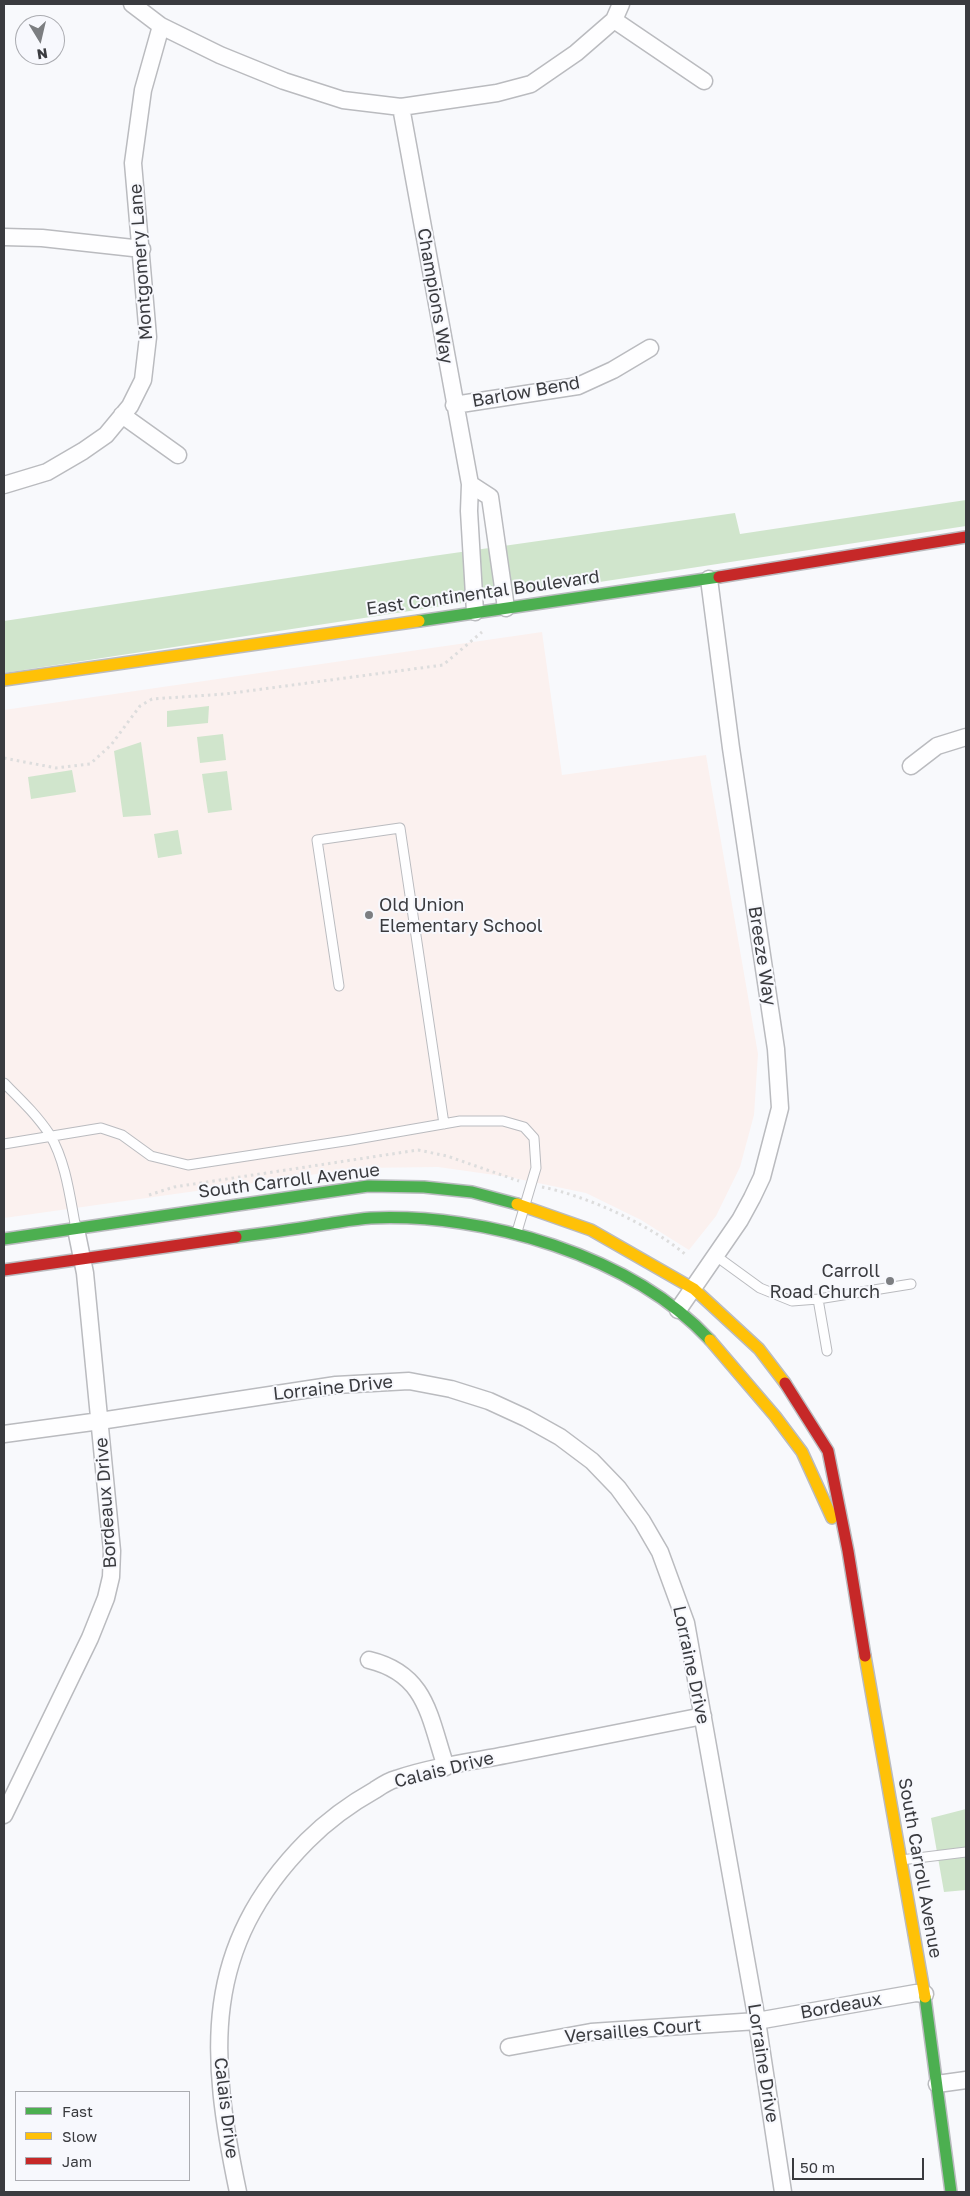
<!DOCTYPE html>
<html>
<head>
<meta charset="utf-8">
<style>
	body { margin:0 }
	#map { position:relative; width:970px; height:2196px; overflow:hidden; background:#f8f9fc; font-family:"Golos Text",sans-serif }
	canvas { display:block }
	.frame { position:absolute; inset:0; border:5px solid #3a3b3f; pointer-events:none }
	.legend { position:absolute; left:15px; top:2091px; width:175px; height:90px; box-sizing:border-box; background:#f7f8fd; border:1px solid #abacb1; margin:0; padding:6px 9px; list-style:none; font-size:15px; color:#3a3b3f }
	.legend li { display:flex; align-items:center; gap:10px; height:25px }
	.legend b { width:25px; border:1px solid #abacb1 }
	.north { position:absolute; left:15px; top:15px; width:50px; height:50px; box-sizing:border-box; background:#f7f8fd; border:1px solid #abacb1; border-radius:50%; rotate:171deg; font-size:14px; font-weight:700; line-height:20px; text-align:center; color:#3a3b3f }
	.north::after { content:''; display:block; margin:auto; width:18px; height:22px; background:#7c7e81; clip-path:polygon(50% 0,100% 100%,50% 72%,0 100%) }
	.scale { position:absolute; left:792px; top:2158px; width:132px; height:22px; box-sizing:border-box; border:2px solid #3a3b3f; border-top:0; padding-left:6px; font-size:15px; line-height:18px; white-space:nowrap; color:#3a3b3f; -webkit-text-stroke:4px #f7f8fd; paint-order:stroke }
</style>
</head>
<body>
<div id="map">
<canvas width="970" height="2196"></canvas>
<div class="frame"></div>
<ul class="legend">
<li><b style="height:6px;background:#4caf50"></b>Fast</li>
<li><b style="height:6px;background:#ffc107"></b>Slow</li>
<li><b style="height:6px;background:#c62828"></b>Jam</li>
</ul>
<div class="north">N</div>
<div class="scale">50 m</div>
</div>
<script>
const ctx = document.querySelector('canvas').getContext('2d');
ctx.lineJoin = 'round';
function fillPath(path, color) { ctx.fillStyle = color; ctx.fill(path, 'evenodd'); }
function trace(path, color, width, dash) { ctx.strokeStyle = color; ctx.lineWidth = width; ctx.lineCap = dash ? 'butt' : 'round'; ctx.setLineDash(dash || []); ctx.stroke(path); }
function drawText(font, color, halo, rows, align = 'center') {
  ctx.font = font + ' "Golos Text",sans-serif'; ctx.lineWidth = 4; ctx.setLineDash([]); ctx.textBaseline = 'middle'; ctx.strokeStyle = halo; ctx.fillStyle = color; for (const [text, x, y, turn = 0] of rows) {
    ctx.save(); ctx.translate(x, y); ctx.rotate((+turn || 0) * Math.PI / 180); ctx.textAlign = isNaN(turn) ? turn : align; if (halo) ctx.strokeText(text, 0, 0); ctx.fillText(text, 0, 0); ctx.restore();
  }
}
fillPath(new Path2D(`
	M 542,632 L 562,775 L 706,755 L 758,1054 L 754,1115 L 740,1167 L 716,1216 L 689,1250 L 641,1220 L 586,1193 L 509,1177 L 438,1167 L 360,1168 L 4,1218 L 4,710 Z`), '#fbf1ef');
fillPath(new Path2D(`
	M 966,500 L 966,526 L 4,673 L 4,621 L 433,556 L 735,513 L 740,534 Z
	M 209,706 L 208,723 L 167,727 L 167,711 Z
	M 223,734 L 226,760 L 200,763 L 197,737 Z
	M 141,742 L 151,815 L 123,817 L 114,751 Z
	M 72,770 L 76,792 L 31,799 L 28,777 Z
	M 227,771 L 232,810 L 208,813 L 202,774 Z
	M 178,830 L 182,854 L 158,858 L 154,834 Z
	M 966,1809 L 966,1890 L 944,1892 L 931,1818 Z`), '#d0e5cc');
const lane = new Path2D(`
	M 339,986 L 317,840 L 400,828 L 444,1124
	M 4,1083 C 20,1099 37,1115 50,1135 C 66,1162 70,1198 76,1229
	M 4,1144 L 101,1128 L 122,1135 L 151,1156 L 188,1165 L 351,1140 L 460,1121 L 503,1121 L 524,1127 L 534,1138 L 536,1168 L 516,1235
	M 716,1256 L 760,1288 L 792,1301 L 818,1299 L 827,1351
	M 818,1299 L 911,1284
	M 901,1860 L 966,1852`);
const street = new Path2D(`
	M 132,4 L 161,26 L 220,55 L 284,81 L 343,100 L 401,107 L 497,93 L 531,84 L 576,53 L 614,20 L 621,4
	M 614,20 L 704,81
	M 401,107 L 470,484 L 469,511 L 475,612
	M 4,237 L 42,238 L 142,249
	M 454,405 L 578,386 L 613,370 L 650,348
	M 122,415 L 178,455
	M 470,484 L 490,497 L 506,608
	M 4,485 L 47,472 L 83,451 L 106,435 L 130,406 L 143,380 L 148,337 L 133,163 L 143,90 L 161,26
	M 911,766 L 937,746 L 966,737
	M 678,1310 L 740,1220 L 752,1198 L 762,1177 L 780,1108 L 776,1049 L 731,748 L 709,579
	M 4,1434 L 100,1421 L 336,1385 L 409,1381 L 451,1389 L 489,1401 L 526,1418 L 560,1437 L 592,1461 L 618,1488 L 642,1521 L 660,1552 L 686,1623 L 757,2021 L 783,2192
	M 369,1660 C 427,1674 429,1717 446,1767
	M 4,1815 L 90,1638 L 106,1598 L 111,1577 L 112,1551 L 85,1273 L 76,1229
	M 509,2047 L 591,2032 L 757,2021 L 916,1993 L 925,1994
	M 937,2084 L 966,2080
	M 238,2192 C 209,2054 201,1948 307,1841 C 328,1820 350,1804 375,1790 C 381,1786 388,1781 396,1779 C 431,1767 469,1762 506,1755 C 571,1742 637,1729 703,1716`);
const fast = new Path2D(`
	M 419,621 L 719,577
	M 236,1237 C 266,1233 296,1229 326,1224 C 340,1222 356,1219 371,1218 C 485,1213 631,1255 710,1340
	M 4,1239 L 368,1186 L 424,1187 L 472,1192 L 517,1204
	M 925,1997 L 951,2192`);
const slow = new Path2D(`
	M 4,680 L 419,621
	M 517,1204 L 591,1230 L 694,1289 L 759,1349 L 785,1383
	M 710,1340 L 775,1416 L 802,1452 L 832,1518
	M 865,1656 L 925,1997`);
const jam = new Path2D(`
	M 719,577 L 966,537
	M 4,1270 L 236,1237
	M 785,1383 L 828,1451 L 848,1551 L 865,1656`);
trace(lane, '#babbbf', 11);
trace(street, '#babbbf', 19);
trace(fast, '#babbbf', 14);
trace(slow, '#babbbf', 14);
trace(jam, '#babbbf', 14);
trace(new Path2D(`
	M 4,758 L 56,768 L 90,764 L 111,745 L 140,706 L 152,699 L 225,694 L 443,665 L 482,632
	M 542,1187 C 587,1196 651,1225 686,1255
	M 149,1195 L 174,1187 L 418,1150 L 447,1156 L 519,1181`), '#ddd', 3, [2.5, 4]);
trace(lane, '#fefeff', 9);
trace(street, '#fefeff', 16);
trace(fast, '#4caf50', 11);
trace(slow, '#ffc107', 11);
trace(jam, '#c62828', 11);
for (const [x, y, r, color] of [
	[369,915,5,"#7c7e81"],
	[890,1281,5,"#7c7e81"]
]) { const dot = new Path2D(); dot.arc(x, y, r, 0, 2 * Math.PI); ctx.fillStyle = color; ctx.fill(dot); trace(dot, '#f7f8fd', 2); }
drawText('18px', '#3a3b3f', '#f7f8fd', [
	["Montgomery Lane",141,262,-94],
	["Champions Way",435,296,80],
	["Barlow Bend",526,392,-10],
	["East Continental Boulevard",483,593,-8],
	["Breeze Way",762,956,81],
	["South Carroll Avenue",289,1181,-7],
	["Lorraine Drive",333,1388,-6],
	["Bordeaux Drive",106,1503,-94],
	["Lorraine Drive",691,1665,78],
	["Calais Drive",444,1770,-14],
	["South Carroll Avenue",920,1868,80],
	["Bordeaux",841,2006,-10],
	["Versailles Court",633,2031,-5],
	["Lorraine Drive",763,2063,81],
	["Calais Drive",226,2108,83]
]);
drawText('18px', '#3a3b3f', '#f7f8fd', [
	["Old Union",379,905],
	["Elementary School",379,926],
	["Carroll",880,1271,"right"],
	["Road Church",880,1292,"right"]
], 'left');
</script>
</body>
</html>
